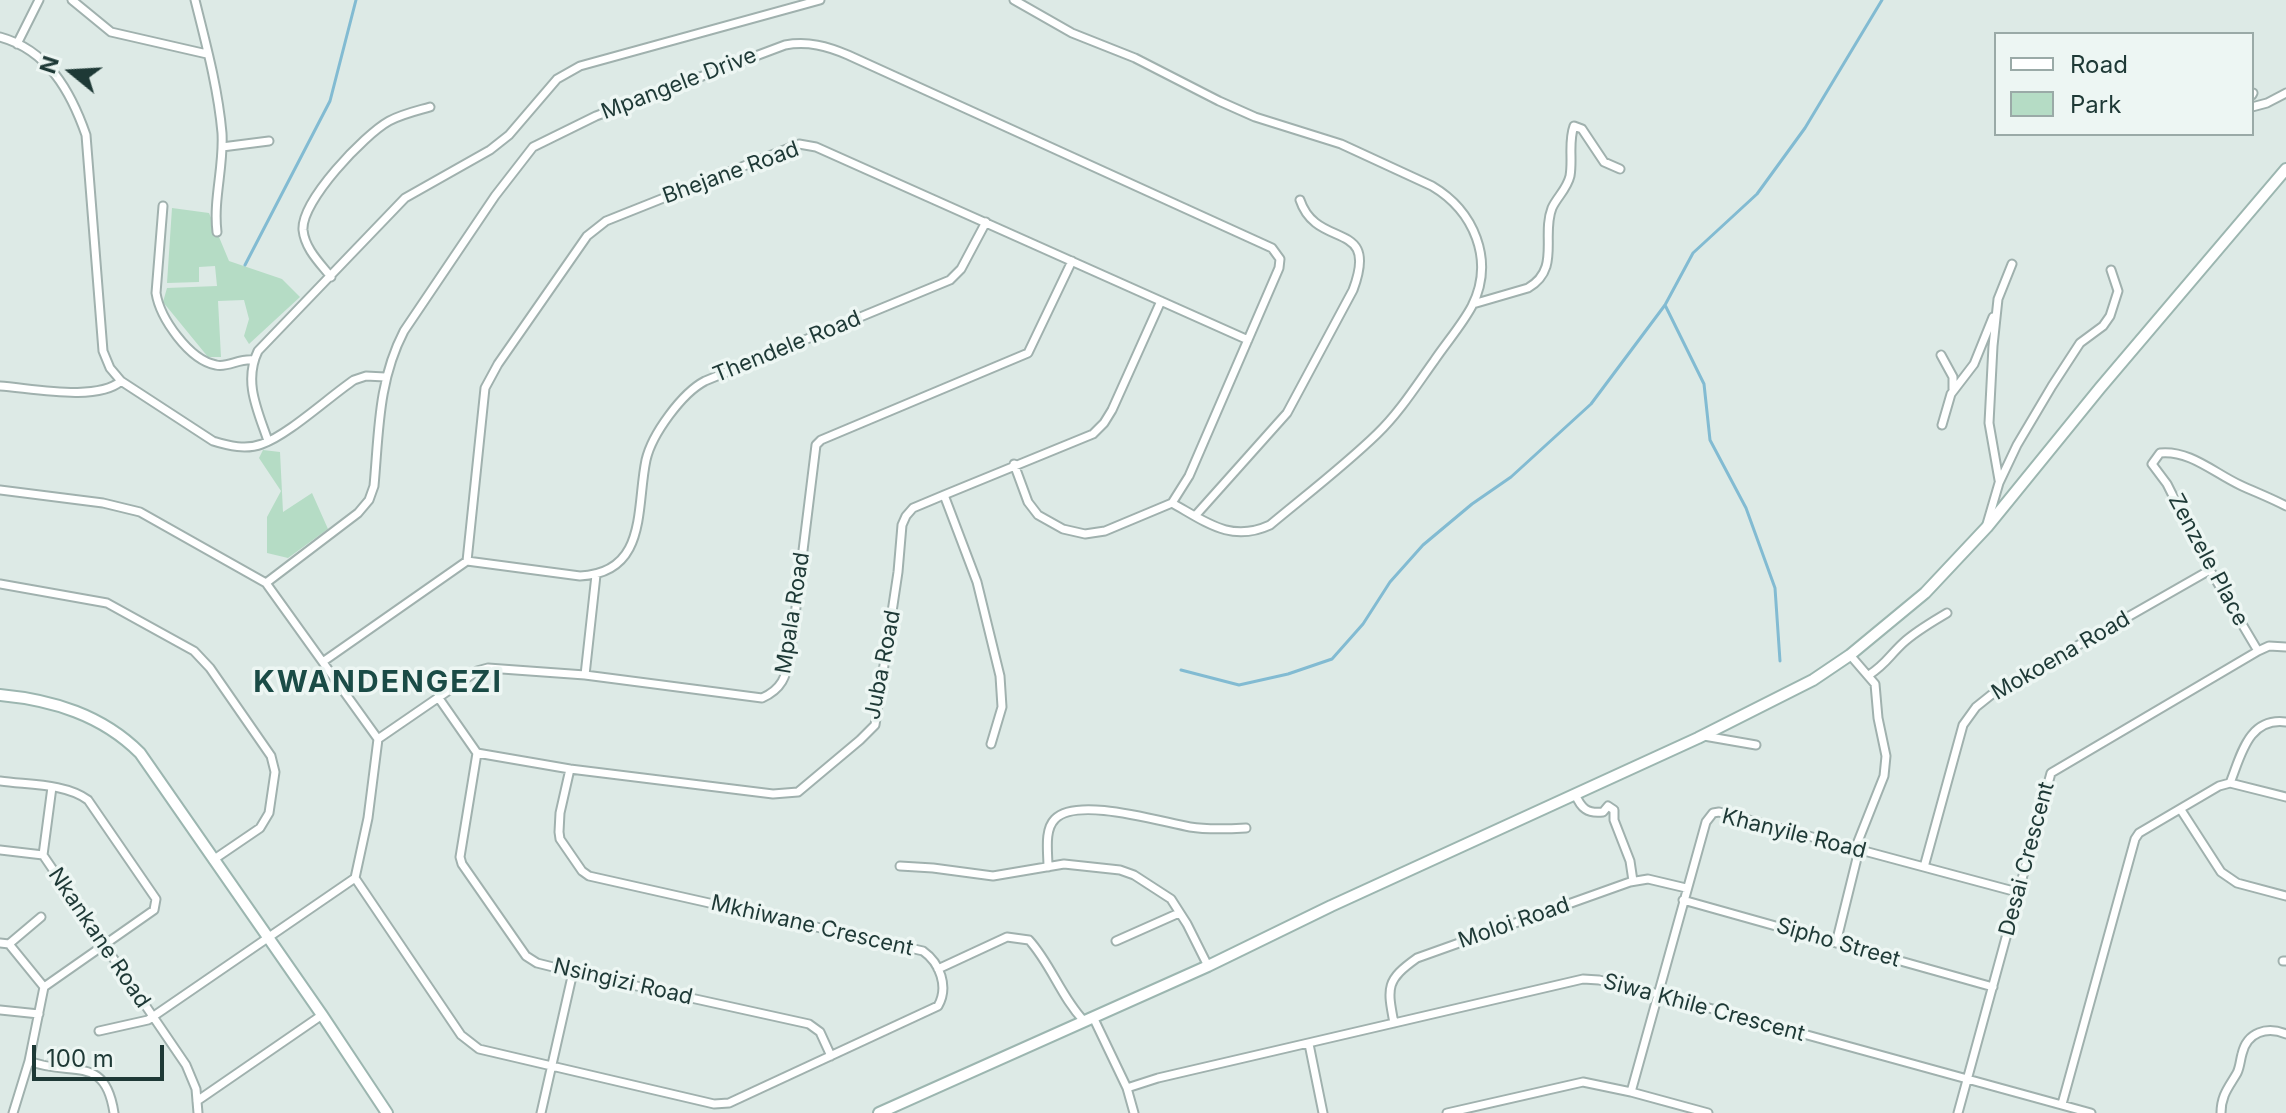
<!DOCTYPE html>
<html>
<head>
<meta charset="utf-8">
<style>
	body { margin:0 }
	#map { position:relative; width:2286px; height:1113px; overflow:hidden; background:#ddeae6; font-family:Inter,sans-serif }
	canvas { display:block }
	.legend { position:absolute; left:1994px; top:32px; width:260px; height:104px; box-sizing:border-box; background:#edf6f3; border:2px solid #9aaaa7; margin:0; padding:10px 14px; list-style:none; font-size:24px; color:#1e3936 }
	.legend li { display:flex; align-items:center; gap:16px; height:40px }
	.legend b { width:40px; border:2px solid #9aaaa7 }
	.north { position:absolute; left:32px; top:32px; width:80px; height:80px; -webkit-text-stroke:6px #edf6f3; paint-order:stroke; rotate:288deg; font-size:22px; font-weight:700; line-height:32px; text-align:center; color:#1e3936 }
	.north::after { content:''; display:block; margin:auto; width:28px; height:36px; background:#1e3936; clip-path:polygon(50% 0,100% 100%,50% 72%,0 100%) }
	.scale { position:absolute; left:32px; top:1045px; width:132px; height:36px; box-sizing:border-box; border:4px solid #1e3936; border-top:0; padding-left:10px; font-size:24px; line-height:28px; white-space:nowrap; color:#1e3936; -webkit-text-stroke:6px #edf6f3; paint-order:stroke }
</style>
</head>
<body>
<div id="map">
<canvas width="2286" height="1113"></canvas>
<ul class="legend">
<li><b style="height:10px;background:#fff"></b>Road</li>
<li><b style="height:22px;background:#b5dcc5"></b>Park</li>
</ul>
<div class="north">N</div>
<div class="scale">100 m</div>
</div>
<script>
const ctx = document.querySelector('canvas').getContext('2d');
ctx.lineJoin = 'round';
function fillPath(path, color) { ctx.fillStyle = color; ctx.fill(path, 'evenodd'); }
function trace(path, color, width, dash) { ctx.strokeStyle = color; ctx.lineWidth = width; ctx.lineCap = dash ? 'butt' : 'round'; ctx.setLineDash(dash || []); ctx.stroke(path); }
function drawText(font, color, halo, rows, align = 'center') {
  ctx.font = font + ' Inter,sans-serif'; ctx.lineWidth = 7; ctx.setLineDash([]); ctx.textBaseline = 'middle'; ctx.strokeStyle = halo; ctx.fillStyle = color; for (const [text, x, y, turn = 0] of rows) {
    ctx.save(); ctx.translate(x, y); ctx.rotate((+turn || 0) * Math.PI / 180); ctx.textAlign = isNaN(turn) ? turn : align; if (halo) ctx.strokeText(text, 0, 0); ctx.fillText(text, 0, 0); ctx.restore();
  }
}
fillPath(new Path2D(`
	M 172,208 L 209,213 L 229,261 L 282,279 L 300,297 L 249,344 L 244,336 L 249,319 L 244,300 L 218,301 L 221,357 L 208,357 L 163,302 L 167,288 L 217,286 L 215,266 L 199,267 L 199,282 L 167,283 Z
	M 263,450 L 280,452 L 283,512 L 312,493 L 328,529 L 288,558 L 267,553 L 267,517 L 281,491 L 259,458 Z`), '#b5dcc5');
trace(new Path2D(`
	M 245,265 L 330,101 L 356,0
	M 1665,305 L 1704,384 L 1710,440 L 1746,508 L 1775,588 L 1780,661
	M 1181,670 L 1239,685 L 1288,674 L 1332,659 L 1363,624 L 1390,582 L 1423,545 L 1472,504 L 1511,477 L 1591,404 L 1665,305 L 1693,253 L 1757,194 L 1805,128 L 1882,0`), '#82bbd2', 3);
const street = new Path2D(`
	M 72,0 L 111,32 L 207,54
	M 195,0 C 206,44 218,88 222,133 C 224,167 213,199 217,232
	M 1014,0 L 1072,33 L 1135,58 L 1219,101 L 1255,117 L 1341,144 L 1432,186 C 1474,211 1495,260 1472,306 C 1462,325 1446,343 1434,361 C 1416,386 1399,413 1377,434 C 1344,466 1306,495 1270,525 C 1231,543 1206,522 1172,503
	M 0,37 C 48,50 71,92 86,135 L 103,351 L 110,368 L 121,381 L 213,441 C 229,446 246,450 262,444 C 288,435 329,397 354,380 L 366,376 L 385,377
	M 17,44 L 39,0
	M 2252,95 L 2253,93
	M 2252,107 L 2267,103 L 2286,93
	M 222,147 L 269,141
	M 163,206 L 156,293 C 160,318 189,360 216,365 C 228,368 239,358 254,360
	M 331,277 C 320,263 305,249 303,230 C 301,201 364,135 389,121 C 402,114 416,111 430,107
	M 1473,304 L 1528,288 C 1561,269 1541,236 1552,208 C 1557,197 1567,189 1570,176 C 1573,159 1568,142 1574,126 L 1582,129 L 1604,162 L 1620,169
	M 1941,355 L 1953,377 L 1953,389
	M 0,386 C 31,388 97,402 121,381
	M 1942,425 L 1951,394 L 1974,364 L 1993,317
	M 268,441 C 258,411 243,382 258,351 L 405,198 L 490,150 L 509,135 L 557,79 L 580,66 L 820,0
	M 1999,480 L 1989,423 L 1993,346 L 1998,299 L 2012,264
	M 0,490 L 103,503 L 140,512 L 266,583 L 378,739 L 368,818 L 355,878 L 148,1020 L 99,1031
	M 944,495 L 977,582 L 1000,676 L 1002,707 L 991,744
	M 1195,516 L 1287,413 L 1353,290 C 1380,218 1317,251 1300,200
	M 1987,524 L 1999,483 L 2017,445 L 2052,386 L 2080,343 L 2103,326 L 2110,316 L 2118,291 L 2111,270
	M 467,561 L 485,388 L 498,364 L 587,236 L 606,221 L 799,144 L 816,147 L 1248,340
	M 266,583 L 358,513 L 369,500 L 374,486 C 379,431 378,381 404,331 L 495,196 L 533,147 L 596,116 L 785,45 C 808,41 827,46 848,55 L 1272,248 L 1280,259 L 1279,268 L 1189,476 L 1172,503 L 1105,531 L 1085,534 L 1063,529 L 1038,515 L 1028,502 L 1014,464
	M 0,584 L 107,603 L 194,651 L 210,668 L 271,756 L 275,772 L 269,813 L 260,828 L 213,860
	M 2258,651 L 2210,570 L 2167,484 L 2152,464 L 2160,453 C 2190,450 2214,473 2240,485 C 2255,492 2271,498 2286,506
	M 1850,655 L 1875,684 L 1878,718 L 1886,756 L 1884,776 L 1855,849
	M 324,661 L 467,561 L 580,576 C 648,573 636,507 646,460 C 652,434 682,393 705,381 L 950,280 L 961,269 L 986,222
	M 585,675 L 596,575
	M 1869,675 C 1886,664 1889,656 1903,643 C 1916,631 1932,622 1947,613
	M 438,697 L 477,753 L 570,769 L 773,794 L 798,792 L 860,740 L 875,725 L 898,572 L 902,525 L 906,516 L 913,508 L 944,495 L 1093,434 L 1104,423 L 1112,410 L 1161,301
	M 1704,736 L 1756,745
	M 378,739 L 477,671 L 488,668 L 585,675 L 762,698 C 782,689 786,677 790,656 L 816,445 L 821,440 L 1028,353 L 1072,261
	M 477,753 L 460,857 L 462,864 L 526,956 L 537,963 L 573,972 L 809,1024 L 820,1032 L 831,1056
	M 0,781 C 27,785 65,783 88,800 L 156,899 L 154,910 L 44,987 L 29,1061 C 72,1078 105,1053 114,1113
	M 2230,783 C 2241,756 2248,717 2286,722
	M 1575,794 C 1581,808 1587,814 1603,812 L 1608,806 L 1614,810 L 1614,820 L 1630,861 L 1633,881
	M 2181,810 L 2221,872 L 2237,883 L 2286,896
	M 0,850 L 43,855 L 186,1065 L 196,1089 L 198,1113
	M 43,855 L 52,787
	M 900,866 L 933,868 L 993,876 L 1064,864 L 1120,870 L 1134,875 L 1171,899 L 1187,924 L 1208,966
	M 1048,867 C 1048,852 1044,830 1055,819 C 1077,796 1161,822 1190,827 C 1208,830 1228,829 1246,828
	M 1924,867 L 1963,725 L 1976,707 L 1991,695 L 2210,570
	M 355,878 L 461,1035 L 479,1049 L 714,1104 L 729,1103 L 938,1006 C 949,987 940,963 923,951 L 589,876 L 582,871 L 560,839 L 559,832 L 560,813 L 570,769
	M 1683,900 L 1993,987
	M 1116,941 L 1179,913
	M 0,943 L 9,944 L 44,987
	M 1836,943 L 1859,850
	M 9,944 L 41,917
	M 2283,961 L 2286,961
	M 938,969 L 1007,937 L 1029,940 C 1051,964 1061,997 1084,1021
	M 0,1010 L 39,1014
	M 1093,1017 L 1127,1088 L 1134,1113
	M 1394,1023 C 1387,987 1386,980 1417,958 L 1630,882 L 1648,879 L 1686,888
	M 1309,1044 L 1323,1113
	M 1127,1088 L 1158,1078 L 1583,979 L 1599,980 L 1658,994 L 2091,1113
	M 1631,1092 L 1706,822 L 1713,813 L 1719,812 L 2017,892
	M 197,1101 L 322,1015
	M 2062,1104 L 2135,839 L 2139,833 L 2219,786 L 2230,783 L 2286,797
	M 13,1113 L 29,1061
	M 541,1113 L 573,972
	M 1447,1113 L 1583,1082 L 1631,1092 L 1708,1113
	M 1958,1113 L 2051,773 L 2258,651 L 2269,646 L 2286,647
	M 2221,1113 C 2221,1095 2229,1087 2237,1073 C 2240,1067 2240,1061 2242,1054 C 2247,1032 2267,1026 2286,1034`);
const secondary = new Path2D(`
	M 0,695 C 53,700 102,715 140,753 L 322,1015 L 387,1113
	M 879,1113 L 1208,966 L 1331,906 L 1698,738 L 1813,680 L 1850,655 L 1925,593 L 1987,527 L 2100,388 L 2286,169`);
trace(street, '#a0b1ae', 11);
trace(secondary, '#9cb6b0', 14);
trace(street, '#fff', 7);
trace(secondary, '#fff', 10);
drawText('22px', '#1e3936', '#edf6f3', [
	["Mpangele Drive",679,84,-21],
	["Bhejane Road",731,173,-20],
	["Thendele Road",787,347,-22],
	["Zenzele Place",2208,560,62],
	["Mpala Road",793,613,-81],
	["Mokoena Road",2061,656,-30],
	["Juba Road",883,665,-79],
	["Khanyile Road",1794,834,14],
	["Desai Crescent",2027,859,-75],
	["Moloi Road",1514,923,-19],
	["Mkhiwane Crescent",812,926,13],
	["Nkankane Road",99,938,56],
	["Sipho Street",1838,943,16],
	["Nsingizi Road",623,982,13],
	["Siwa Khile Crescent",1704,1008,15]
]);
ctx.letterSpacing = '2px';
drawText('bold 30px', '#1a4b46', '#edf6f3', [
	["KWANDENGEZI",378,683]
]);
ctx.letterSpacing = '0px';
</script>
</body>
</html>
